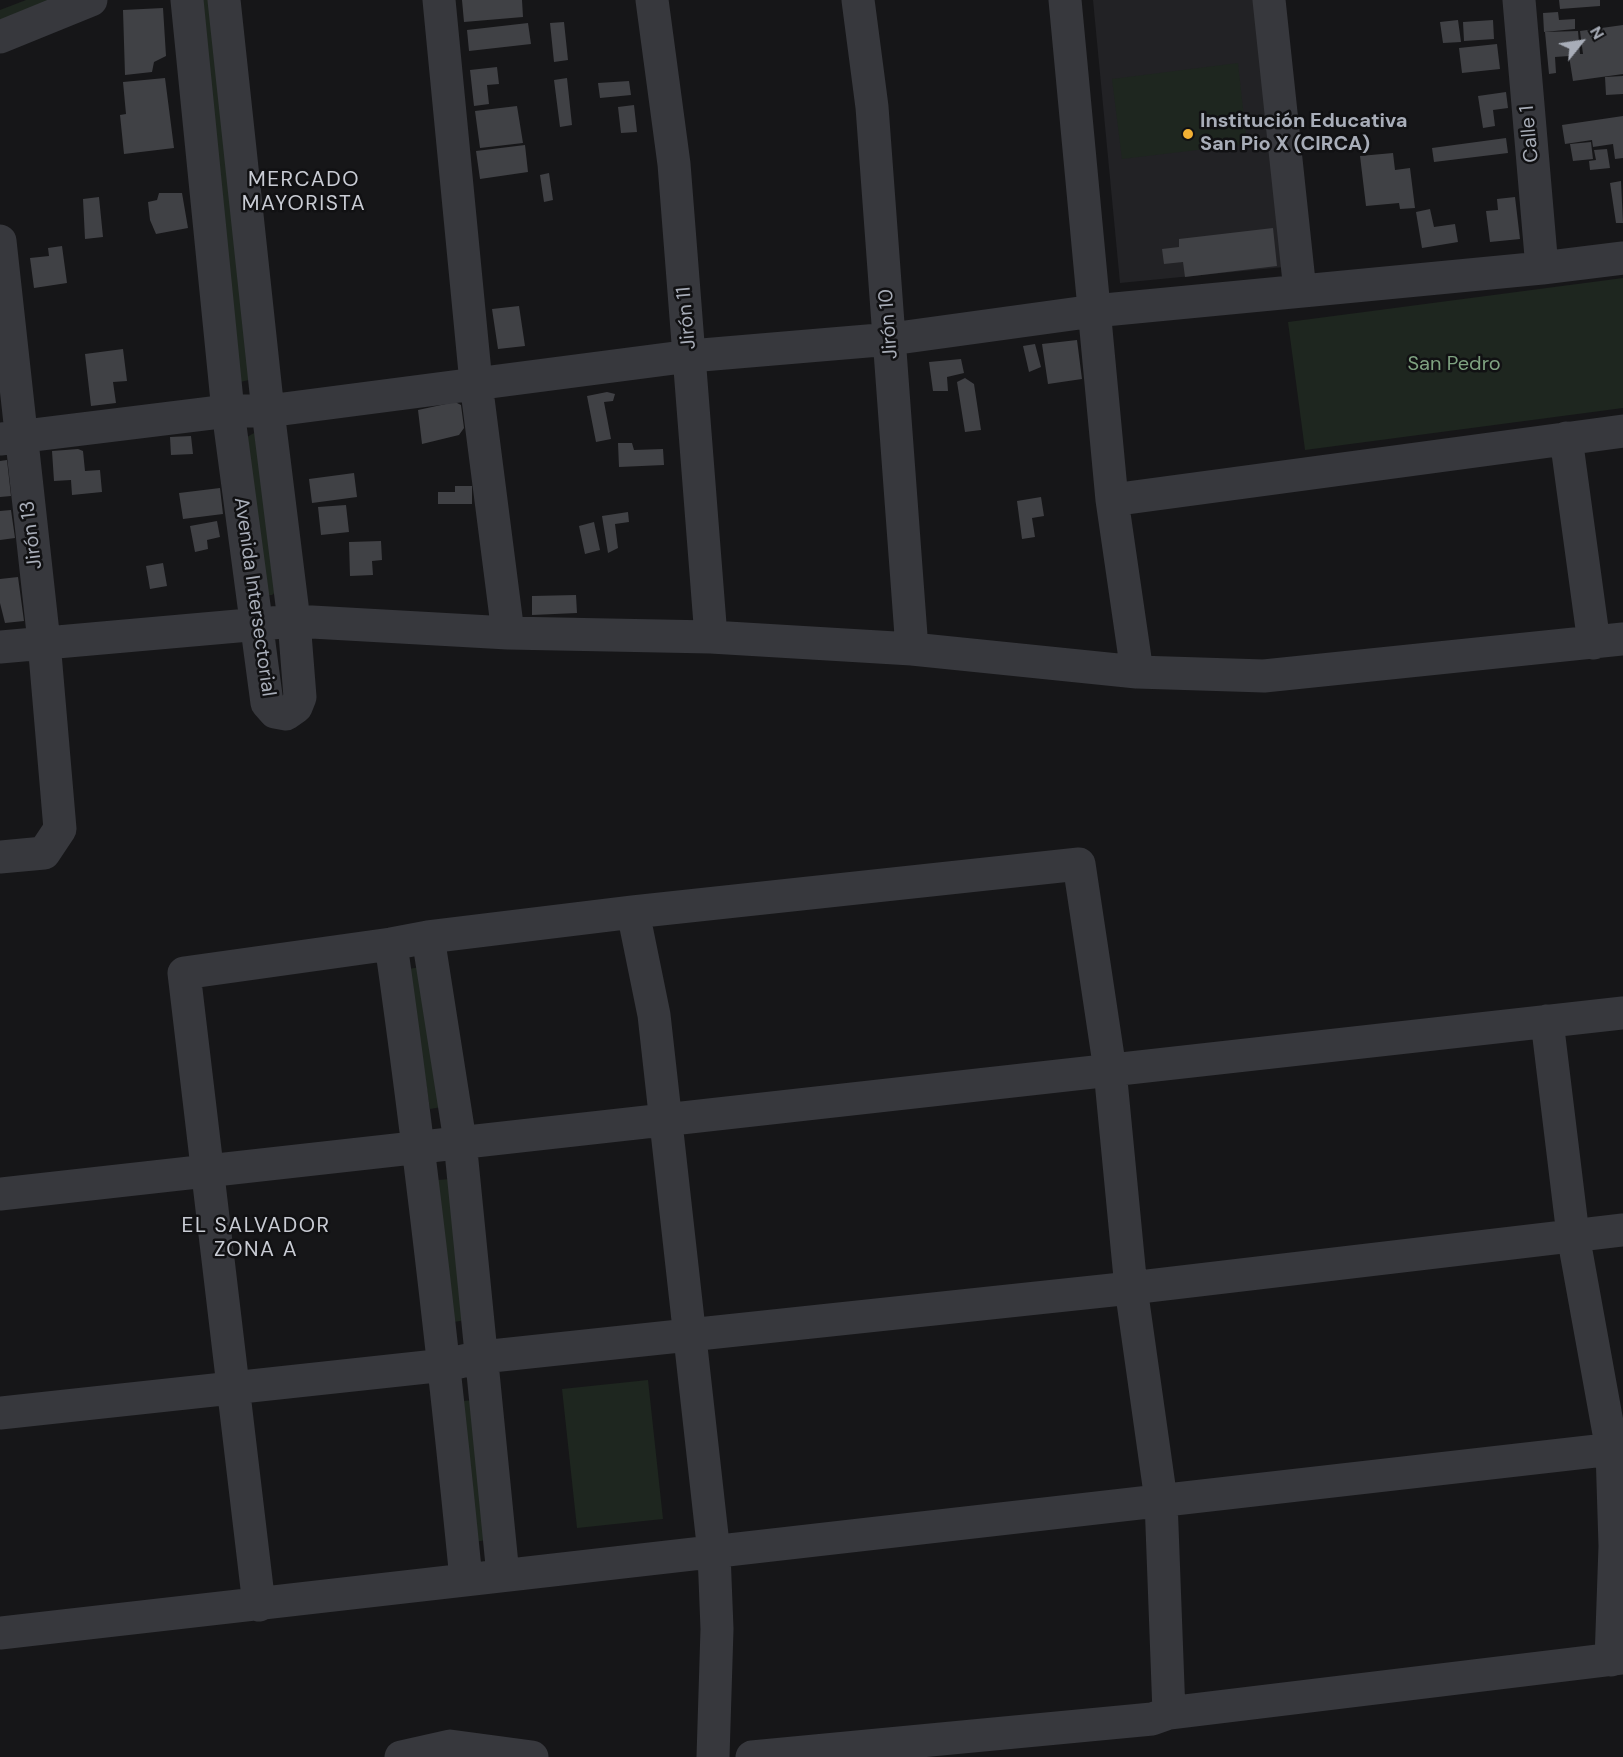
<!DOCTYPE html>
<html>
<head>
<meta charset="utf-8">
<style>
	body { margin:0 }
	#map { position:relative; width:1623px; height:1757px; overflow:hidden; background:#161618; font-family:"DM Sans",sans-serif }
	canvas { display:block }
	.north { position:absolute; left:1551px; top:12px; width:60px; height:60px; -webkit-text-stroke:4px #111113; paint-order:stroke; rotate:60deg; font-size:16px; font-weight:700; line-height:24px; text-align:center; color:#a8adb8 }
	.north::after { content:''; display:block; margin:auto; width:21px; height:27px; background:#a8adb8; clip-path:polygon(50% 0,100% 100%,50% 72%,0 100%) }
</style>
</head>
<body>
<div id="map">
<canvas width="1623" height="1757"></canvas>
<div class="north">N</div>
</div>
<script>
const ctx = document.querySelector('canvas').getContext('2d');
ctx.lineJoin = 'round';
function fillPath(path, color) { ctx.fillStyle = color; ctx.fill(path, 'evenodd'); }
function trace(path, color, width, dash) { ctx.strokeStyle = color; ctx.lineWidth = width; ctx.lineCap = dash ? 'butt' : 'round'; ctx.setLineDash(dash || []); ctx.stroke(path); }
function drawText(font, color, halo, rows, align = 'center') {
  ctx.font = font + ' "DM Sans",sans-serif'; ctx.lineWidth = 5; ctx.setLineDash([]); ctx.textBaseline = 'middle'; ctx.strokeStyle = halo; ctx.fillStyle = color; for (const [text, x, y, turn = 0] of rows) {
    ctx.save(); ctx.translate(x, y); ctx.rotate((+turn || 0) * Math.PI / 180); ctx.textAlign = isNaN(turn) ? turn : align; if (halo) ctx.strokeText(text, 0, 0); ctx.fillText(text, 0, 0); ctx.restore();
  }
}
fillPath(new Path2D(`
	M 1093,0 L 1255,0 L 1284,267 L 1120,283 Z`), '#222225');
fillPath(new Path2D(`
	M 26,0 L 52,0 L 0,21 L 0,10 Z
	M 198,0 L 212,0 L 249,380 L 240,382 Z
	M 1238,63 L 1247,144 L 1122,159 L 1112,79 Z
	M 1623,278 L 1623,408 L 1305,450 L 1288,322 Z
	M 256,432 L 276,592 L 272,595 L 268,595 L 247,437 Z
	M 421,967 L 442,1107 L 430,1109 L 408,969 Z
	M 451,1179 L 467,1320 L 453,1322 L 437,1180 Z
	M 648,1380 L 663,1519 L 577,1528 L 562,1389 Z
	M 476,1400 L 487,1540 L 474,1542 L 462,1401 Z`), '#1e261f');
fillPath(new Path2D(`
	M 462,0 L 522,0 L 523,17 L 464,22 Z
	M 1559,0 L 1600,0 L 1600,6 L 1560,9 Z
	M 163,8 L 166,56 L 154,62 L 152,72 L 125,75 L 123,10 Z
	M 1558,12 L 1559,20 L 1575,19 L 1575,29 L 1544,32 L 1543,13 Z
	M 1458,20 L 1461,42 L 1443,43 L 1440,22 Z
	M 1493,20 L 1494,39 L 1464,41 L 1463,22 Z
	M 564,22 L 568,60 L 554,62 L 550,23 Z
	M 528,23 L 531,44 L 469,51 L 467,30 Z
	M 1623,25 L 1623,74 L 1573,81 L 1569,56 L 1555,57 L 1556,73 L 1549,74 L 1545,32 L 1578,31 L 1580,54 L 1583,54 L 1580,31 Z
	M 1497,44 L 1500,69 L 1462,73 L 1459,48 Z
	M 497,67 L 499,84 L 487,85 L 489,104 L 474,106 L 470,70 Z
	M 1623,76 L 1623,94 L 1606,95 L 1605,77 Z
	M 165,78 L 174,148 L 124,154 L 120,115 L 126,114 L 123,82 Z
	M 567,78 L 572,125 L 560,127 L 554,80 Z
	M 629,81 L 631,95 L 600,98 L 598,83 Z
	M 1506,92 L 1508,108 L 1493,110 L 1495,126 L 1483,128 L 1478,96 Z
	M 634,105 L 637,132 L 621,133 L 618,107 Z
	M 517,106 L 523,143 L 480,148 L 475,111 Z
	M 1623,116 L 1623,158 L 1615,159 L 1613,144 L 1593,147 L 1592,140 L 1565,144 L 1562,125 Z
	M 1506,138 L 1508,153 L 1434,162 L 1432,148 Z
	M 1591,142 L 1593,159 L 1573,161 L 1570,144 Z
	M 525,145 L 528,172 L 480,179 L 476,151 Z
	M 1607,149 L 1610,168 L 1590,170 L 1589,161 L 1596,160 L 1594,150 Z
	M 1393,153 L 1395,170 L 1410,168 L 1415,208 L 1400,209 L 1399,203 L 1366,206 L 1360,156 Z
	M 549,173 L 553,200 L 544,202 L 540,175 Z
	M 1621,181 L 1623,223 L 1616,223 L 1610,183 Z
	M 159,193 L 182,193 L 188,228 L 156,234 L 150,220 L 148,202 L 157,200 Z
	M 99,197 L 103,237 L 85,239 L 83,199 Z
	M 1515,197 L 1520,239 L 1490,242 L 1486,211 L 1498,210 L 1497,199 Z
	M 1430,209 L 1434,227 L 1455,224 L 1458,242 L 1422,248 L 1416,212 Z
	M 1273,228 L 1277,266 L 1185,277 L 1183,262 L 1164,264 L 1162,249 L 1179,247 L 1179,239 Z
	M 62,246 L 67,283 L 34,288 L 30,258 L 49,256 L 48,248 Z
	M 519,306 L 525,346 L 498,349 L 492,309 Z
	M 1077,340 L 1082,379 L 1048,384 L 1042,344 Z
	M 1035,344 L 1041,367 L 1029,372 L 1023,346 Z
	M 123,349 L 127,381 L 113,382 L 116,403 L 91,406 L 85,354 Z
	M 961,359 L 964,373 L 947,377 L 948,391 L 933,391 L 929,362 Z
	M 965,378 L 974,384 L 981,430 L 965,432 L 957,382 Z
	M 607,392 L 615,394 L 613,401 L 604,402 L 611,439 L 596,442 L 587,396 Z
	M 455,402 L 461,405 L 464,428 L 459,435 L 422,444 L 418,410 Z
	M 191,436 L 193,454 L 171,455 L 170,437 Z
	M 618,443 L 632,443 L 634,450 L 663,449 L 664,465 L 619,467 Z
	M 78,449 L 83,451 L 85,471 L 100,470 L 102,492 L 72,495 L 71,480 L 54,481 L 52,451 Z
	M 7,460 L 11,496 L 0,497 L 0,461 Z
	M 354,473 L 357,497 L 312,503 L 309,479 Z
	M 455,486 L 472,486 L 472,504 L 438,504 L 438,492 L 455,492 Z
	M 220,488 L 223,514 L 183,519 L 179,493 Z
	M 1041,497 L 1044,516 L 1032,518 L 1035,537 L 1022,539 L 1017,501 Z
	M 346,505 L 349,532 L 321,535 L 318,507 Z
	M 11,510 L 15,538 L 0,540 L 0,511 Z
	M 628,512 L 629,522 L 615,524 L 618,548 L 608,553 L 602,516 Z
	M 217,521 L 220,537 L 207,540 L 208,549 L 195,552 L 190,526 Z
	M 594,522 L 600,550 L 585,554 L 579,526 Z
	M 381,541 L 382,560 L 372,561 L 373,575 L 350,576 L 349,542 Z
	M 163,563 L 167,586 L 150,589 L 146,566 Z
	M 18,577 L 24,621 L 5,623 L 0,603 L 0,579 Z
	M 576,595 L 577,613 L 532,615 L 532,596 Z`), '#404145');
trace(new Path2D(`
	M 187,0 L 228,411 L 267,703 L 275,712 L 286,714 L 296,707 L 300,697 L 294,621 L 268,411 L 224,0
	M 439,0 L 476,383 L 508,633
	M 652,0 L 674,164 L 711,637
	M 858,0 L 872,107 L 912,649
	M 1065,0 L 1112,500 L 1137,672
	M 1269,0 L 1300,291
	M 1519,0 L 1542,268
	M 0,37 L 91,0
	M 0,241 L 44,642 L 60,829 L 44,853 L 0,857
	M 1566,438 L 1594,643
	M 0,439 L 228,411 L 268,411 L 690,356 L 891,339 L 1094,311 L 1542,268 L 1623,258
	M 1112,500 L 1623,431
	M 0,647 L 294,621 L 508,633 L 711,637 L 912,649 L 1137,672 L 1264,676 L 1623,639
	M 633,912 L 654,1015 L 714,1553 L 717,1629 L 713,1757
	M 428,937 L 460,1141 L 503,1575
	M 391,944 C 421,1156 445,1367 466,1579
	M 1547,1021 L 1573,1235 L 1612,1450 L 1615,1546 L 1611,1660
	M 0,1194 L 1623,1013
	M 0,1413 L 445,1365 L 482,1357 L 1131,1288 L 1623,1230
	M 259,1605 L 184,973 L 391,944 L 428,937 L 633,912 L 1079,864 L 1110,1070 L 1131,1288 L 1161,1500 L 1169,1713
	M 0,1633 L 1623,1448
	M 401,1757 L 450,1746 L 532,1757
	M 752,1757 L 1152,1719 L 1169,1713 L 1623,1658`), '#37383d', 33);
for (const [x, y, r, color] of [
	[1188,134,6,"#f2b134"]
]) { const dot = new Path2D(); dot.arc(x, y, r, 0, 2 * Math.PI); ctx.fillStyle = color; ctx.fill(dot); trace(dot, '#111113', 2); }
drawText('bold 20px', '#a8adb8', '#111113', [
	["Institución Educativa",1200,122],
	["San Pio X (CIRCA)",1200,145]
], 'left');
drawText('20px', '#a8adb8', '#111113', [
	["Calle 1",1530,134,-95],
	["Jirón 11",687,318,-95],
	["Jirón 10",889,324,-94],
	["Jirón 13",32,535,-97],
	["Avenida Intersectorial",254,597,82]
]);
drawText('20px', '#7fa381', '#111113', [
	["San Pedro",1454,365]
]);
ctx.letterSpacing = '1.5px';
drawText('21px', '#c9ccd4', '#111113', [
	["MERCADO",304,180],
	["MAYORISTA",304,204],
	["EL SALVADOR",256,1226],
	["ZONA A",256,1250]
]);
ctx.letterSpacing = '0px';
</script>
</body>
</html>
